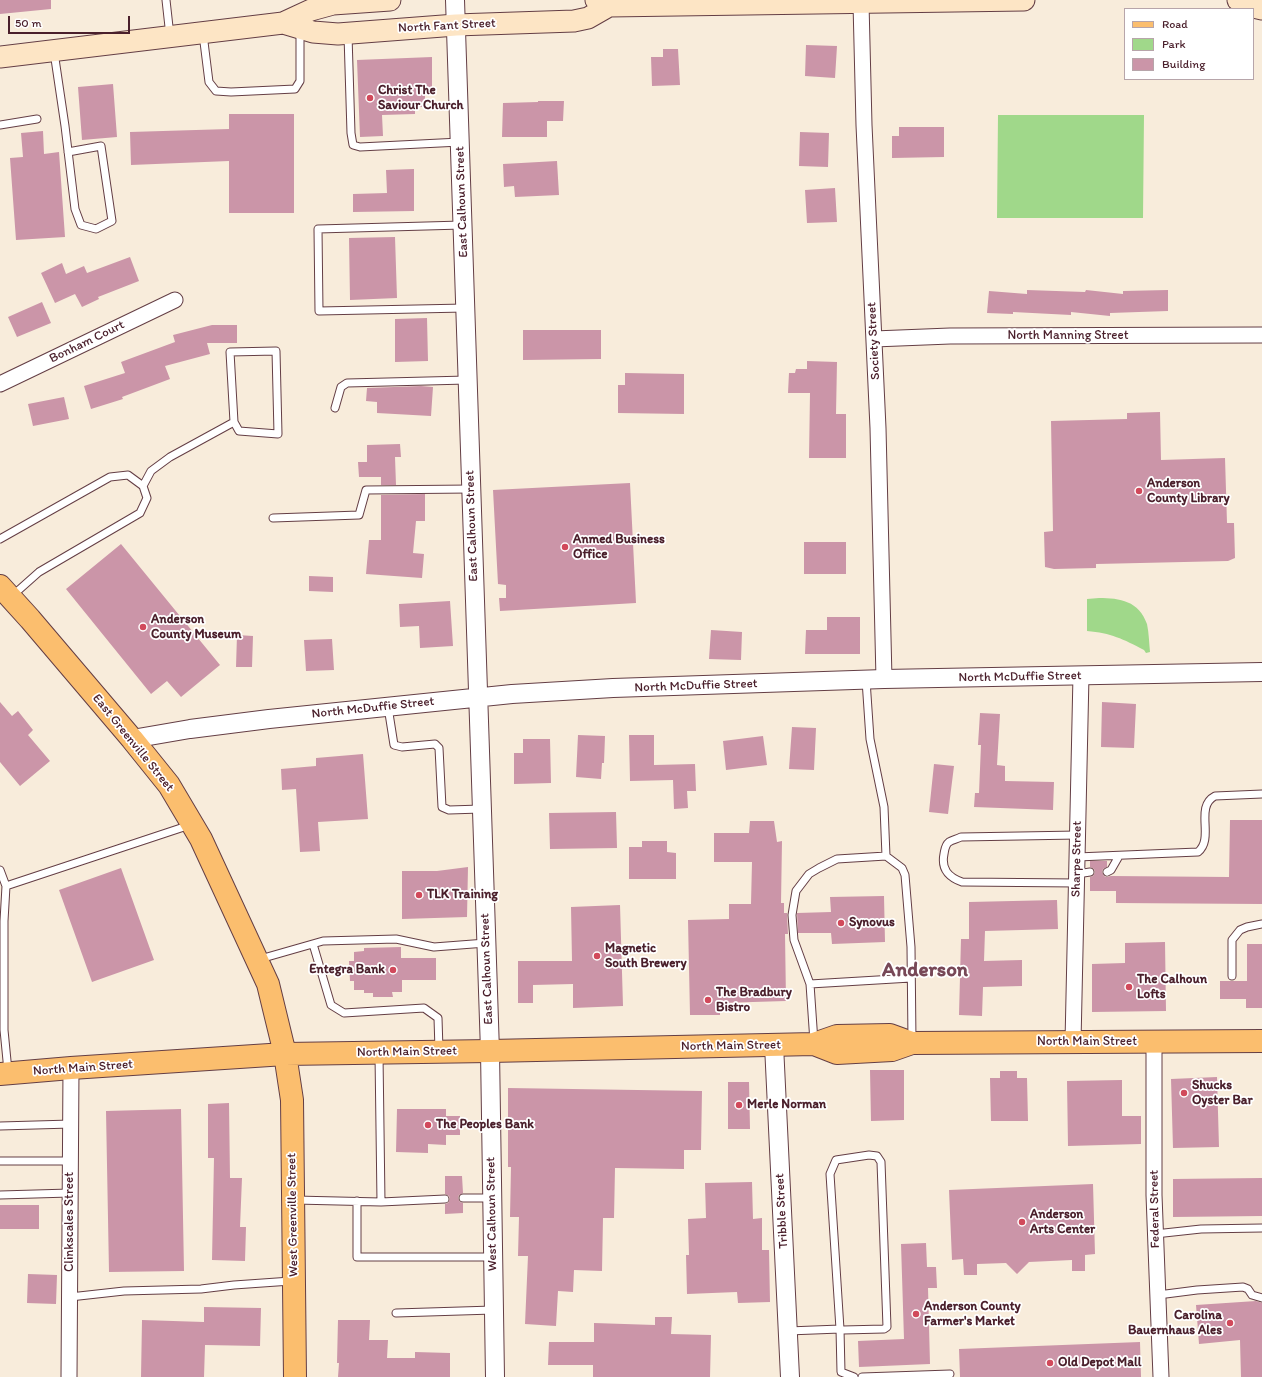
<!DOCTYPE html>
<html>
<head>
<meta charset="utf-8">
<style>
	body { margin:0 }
	#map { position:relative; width:1262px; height:1377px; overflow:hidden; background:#f8ecdb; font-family:Itim,sans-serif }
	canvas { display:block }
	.legend { position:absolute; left:1124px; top:8px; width:130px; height:72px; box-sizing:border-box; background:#fff; border:1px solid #b7a5aa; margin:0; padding:5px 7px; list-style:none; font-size:12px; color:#4a1f2b }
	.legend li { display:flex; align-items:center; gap:8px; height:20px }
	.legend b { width:20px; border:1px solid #b7a5aa }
	.scale { position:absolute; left:8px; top:16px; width:122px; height:18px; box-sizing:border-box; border:2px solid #4a1f2b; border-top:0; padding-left:5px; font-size:12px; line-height:14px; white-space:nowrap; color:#4a1f2b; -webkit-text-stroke:3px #fff; paint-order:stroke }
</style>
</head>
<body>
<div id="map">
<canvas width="1262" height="1377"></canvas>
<ul class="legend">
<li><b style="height:5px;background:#fbbe6e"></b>Road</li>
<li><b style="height:11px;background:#a0d88a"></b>Park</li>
<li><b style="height:11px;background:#cb95a8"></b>Building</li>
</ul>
<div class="scale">50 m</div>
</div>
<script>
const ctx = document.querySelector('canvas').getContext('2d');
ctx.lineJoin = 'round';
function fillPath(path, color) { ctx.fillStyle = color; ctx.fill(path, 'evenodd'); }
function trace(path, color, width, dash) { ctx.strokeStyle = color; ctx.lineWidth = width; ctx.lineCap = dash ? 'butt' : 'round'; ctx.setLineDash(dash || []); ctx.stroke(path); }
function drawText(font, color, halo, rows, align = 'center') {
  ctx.font = font + ' Itim,sans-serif'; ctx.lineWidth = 3.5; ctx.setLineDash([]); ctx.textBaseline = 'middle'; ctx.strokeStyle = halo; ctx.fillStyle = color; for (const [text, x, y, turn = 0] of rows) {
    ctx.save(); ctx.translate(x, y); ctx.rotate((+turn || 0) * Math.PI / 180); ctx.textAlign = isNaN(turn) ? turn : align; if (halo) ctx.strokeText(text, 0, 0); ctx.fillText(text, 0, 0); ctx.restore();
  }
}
fillPath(new Path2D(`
	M 998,115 L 1144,115 L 1143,218 L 997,218 Z
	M 1099,598 C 1120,598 1139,601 1147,624 C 1149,633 1149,643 1150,652 L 1146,653 L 1144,650 C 1123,639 1111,633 1087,631 L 1087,599 Z`), '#a0d88a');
fillPath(new Path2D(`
	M 0,0 L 51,0 L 51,9 L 0,14 Z
	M 806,45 L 837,46 L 835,78 L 805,76 Z
	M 663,49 L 678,49 L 680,85 L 652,86 L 651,57 L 663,57 Z
	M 432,57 L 432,93 L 425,93 L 425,107 L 415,107 L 415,114 L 382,115 L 383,136 L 360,137 L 357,60 Z
	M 113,84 L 117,137 L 82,140 L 78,87 Z
	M 538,101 L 564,101 L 563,121 L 547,121 L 547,137 L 502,137 L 503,103 L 538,102 Z
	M 229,114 L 294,114 L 294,213 L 229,213 L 229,161 L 131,165 L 130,132 L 229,129 Z
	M 899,127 L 944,127 L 944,157 L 892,158 L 892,136 L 899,136 Z
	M 43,131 L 44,154 L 59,152 L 65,237 L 16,240 L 10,158 L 23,157 L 21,133 Z
	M 800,132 L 829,133 L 828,167 L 799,166 Z
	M 557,161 L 559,195 L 515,197 L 514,186 L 504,187 L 503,164 Z
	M 414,169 L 414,211 L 353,212 L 353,194 L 387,193 L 386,170 Z
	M 835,188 L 837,222 L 807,223 L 805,190 Z
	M 395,237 L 397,298 L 350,300 L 349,238 Z
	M 130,257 L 139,281 L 98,297 L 99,299 L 82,307 L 75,294 L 55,303 L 41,273 L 62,263 L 66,274 L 84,266 L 87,273 Z
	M 1027,290 L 1085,292 L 1086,290 L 1123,294 L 1123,291 L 1168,290 L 1168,311 L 1110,313 L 1110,316 L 1071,312 L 1071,315 L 1013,312 L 1013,314 L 987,313 L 989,291 L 1027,294 Z
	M 42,302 L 51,323 L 17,337 L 8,317 Z
	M 427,318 L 428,361 L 395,362 L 395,319 Z
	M 212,325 L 237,325 L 237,343 L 207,343 L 210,354 L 165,366 L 170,379 L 122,397 L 123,399 L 91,409 L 84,386 L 125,373 L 121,362 L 175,342 L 173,335 Z
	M 523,330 L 601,330 L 601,359 L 523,360 Z
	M 807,361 L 837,362 L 836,414 L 846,414 L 846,458 L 809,458 L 810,393 L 788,393 L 789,373 L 795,373 L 796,369 L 807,369 Z
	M 625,373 L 684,374 L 684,414 L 618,413 L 618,385 L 625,385 Z
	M 421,386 L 433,387 L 431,416 L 377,413 L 377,402 L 366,401 L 367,388 Z
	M 64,397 L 69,419 L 33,426 L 28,404 Z
	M 1160,412 L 1161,460 L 1225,458 L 1227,523 L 1234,523 L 1235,558 L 1228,561 L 1096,564 L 1096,568 L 1054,569 L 1045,567 L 1044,532 L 1053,531 L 1051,421 L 1127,419 L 1127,413 Z
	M 400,444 L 401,457 L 395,457 L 396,485 L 381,485 L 381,477 L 359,477 L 358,462 L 367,462 L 367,445 Z
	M 630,483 L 636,603 L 500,611 L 499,598 L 506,598 L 506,585 L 498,584 L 493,490 Z
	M 425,494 L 425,521 L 416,521 L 413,553 L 424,554 L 422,578 L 366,574 L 369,540 L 381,540 L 381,495 Z
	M 804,542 L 846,542 L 846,574 L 804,574 Z
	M 121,544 L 220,665 L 181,697 L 167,681 L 151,694 L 66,589 Z
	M 309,576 L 333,577 L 333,592 L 309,591 Z
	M 450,601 L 453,646 L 420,648 L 419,626 L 400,627 L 399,604 Z
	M 827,617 L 860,617 L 860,654 L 805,654 L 806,630 L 827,630 Z
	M 711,630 L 742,632 L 741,660 L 709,659 Z
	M 237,635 L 253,636 L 252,667 L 236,667 Z
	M 332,639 L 334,670 L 306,671 L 304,640 Z
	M 0,702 L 12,716 L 18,711 L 33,730 L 28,735 L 50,761 L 20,786 L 0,762 Z
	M 1102,702 L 1136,704 L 1134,748 L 1101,747 Z
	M 980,713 L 1000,714 L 997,765 L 1005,766 L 1005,781 L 1054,782 L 1053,810 L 974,807 L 975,793 L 979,793 L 981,745 L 978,745 Z
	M 792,727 L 816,728 L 814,770 L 789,769 Z
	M 578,735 L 605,736 L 604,763 L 602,763 L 601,779 L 576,777 Z
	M 629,735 L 654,735 L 654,765 L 695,764 L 696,791 L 687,791 L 688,808 L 674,809 L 673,780 L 630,781 Z
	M 763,736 L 767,765 L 726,770 L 723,741 Z
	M 523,739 L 550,739 L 551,783 L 514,784 L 514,753 L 523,753 Z
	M 363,754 L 368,819 L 318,822 L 320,851 L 300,852 L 296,789 L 282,790 L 281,769 L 316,766 L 316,758 Z
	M 934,764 L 954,766 L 948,814 L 929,812 Z
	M 616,812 L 617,848 L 550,849 L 549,813 Z
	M 1230,820 L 1262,820 L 1262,904 L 1116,903 L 1116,891 L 1090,891 L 1090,877 L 1093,876 L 1095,872 L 1094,869 L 1090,867 L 1090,861 L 1107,861 L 1107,867 L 1103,869 L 1102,872 L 1104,876 L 1106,877 L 1111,876 L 1229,877 Z
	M 750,821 L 774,821 L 777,842 L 782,841 L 781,903 L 784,903 L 784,913 L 787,913 L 788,934 L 785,934 L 786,1001 L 720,1003 L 720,1015 L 690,1015 L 688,920 L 729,919 L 729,904 L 751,904 L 752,862 L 714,862 L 714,833 L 749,833 Z
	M 642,841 L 667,841 L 667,852 L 676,853 L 676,879 L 629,879 L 629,847 L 642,847 Z
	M 468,867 L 467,917 L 402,919 L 402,871 L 437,871 Z
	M 121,868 L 154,960 L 92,982 L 59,890 Z
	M 884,896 L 885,942 L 832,944 L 831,933 L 798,933 L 797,913 L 831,912 L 830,897 Z
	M 1057,900 L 1058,929 L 985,931 L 984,961 L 1022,960 L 1022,986 L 983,987 L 982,1016 L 959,1015 L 961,939 L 969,939 L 969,902 Z
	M 620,905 L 623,1006 L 573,1008 L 573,984 L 533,985 L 533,1003 L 518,1003 L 518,961 L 572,961 L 571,907 Z
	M 1165,942 L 1166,1011 L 1092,1012 L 1092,964 L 1125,963 L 1125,943 Z
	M 1247,944 L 1262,944 L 1262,1008 L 1246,1008 L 1246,999 L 1220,999 L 1220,981 L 1247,981 Z
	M 401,947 L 401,958 L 436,958 L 436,980 L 402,980 L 402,992 L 392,992 L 393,997 L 373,997 L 373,993 L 364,993 L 364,990 L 354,990 L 354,981 L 350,981 L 349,961 L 354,961 L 354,952 L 364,951 L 364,948 Z
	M 870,1070 L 904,1070 L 904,1120 L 871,1121 Z
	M 1000,1071 L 1017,1071 L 1017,1078 L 1027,1078 L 1028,1121 L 991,1121 L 990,1078 L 1000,1078 Z
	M 1217,1077 L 1219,1147 L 1173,1148 L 1171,1079 Z
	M 1122,1080 L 1122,1116 L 1141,1116 L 1141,1144 L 1068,1146 L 1067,1081 Z
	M 728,1082 L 749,1082 L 750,1129 L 728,1129 Z
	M 508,1088 L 702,1091 L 701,1150 L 684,1150 L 684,1169 L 615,1168 L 614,1218 L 603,1218 L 602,1271 L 574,1270 L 573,1292 L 558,1291 L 556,1326 L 525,1324 L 528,1256 L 518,1256 L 519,1217 L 510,1217 L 511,1167 L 508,1167 Z
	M 229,1103 L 230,1178 L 242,1178 L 240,1227 L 246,1227 L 245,1261 L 212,1260 L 214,1158 L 208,1158 L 208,1104 Z
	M 181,1109 L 184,1271 L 109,1272 L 106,1111 Z
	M 397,1109 L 446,1109 L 446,1116 L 460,1116 L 460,1135 L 446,1135 L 446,1145 L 428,1144 L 428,1153 L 396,1152 Z
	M 445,1176 L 462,1176 L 463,1193 L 459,1195 L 458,1198 L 460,1202 L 463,1203 L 463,1213 L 445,1214 L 445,1204 L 448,1203 L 450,1199 L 449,1196 L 445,1194 Z
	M 1262,1178 L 1262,1216 L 1173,1217 L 1173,1179 Z
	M 752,1182 L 753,1219 L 762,1218 L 762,1250 L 769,1250 L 770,1302 L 738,1303 L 737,1292 L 687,1294 L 686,1255 L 689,1255 L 688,1219 L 706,1218 L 705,1183 Z
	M 1093,1184 L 1095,1254 L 1085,1255 L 1085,1271 L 1072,1271 L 1072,1260 L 1029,1262 L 1017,1274 L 1006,1263 L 977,1264 L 977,1275 L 964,1275 L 963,1259 L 952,1260 L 949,1190 Z
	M 0,1205 L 39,1205 L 39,1229 L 0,1229 Z
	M 926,1243 L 927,1267 L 936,1267 L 937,1288 L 928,1288 L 930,1364 L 859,1367 L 858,1341 L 904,1339 L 901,1244 Z
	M 28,1274 L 57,1275 L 56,1304 L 27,1303 Z
	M 1256,1301 L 1262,1303 L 1262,1377 L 1241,1377 L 1240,1340 L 1199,1344 L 1196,1305 Z
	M 204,1307 L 261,1308 L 260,1346 L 205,1345 L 204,1377 L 141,1377 L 142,1320 L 204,1322 Z
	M 655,1317 L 672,1317 L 671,1334 L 711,1335 L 710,1377 L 593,1377 L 593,1365 L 548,1365 L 549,1342 L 594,1342 L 594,1323 L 655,1325 Z
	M 338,1320 L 370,1320 L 369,1340 L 388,1340 L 387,1358 L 415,1358 L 415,1352 L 450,1353 L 450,1377 L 338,1377 L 339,1363 L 337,1363 Z
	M 1140,1342 L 1141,1377 L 960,1377 L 959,1349 Z`), '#cb95a8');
const service = new Path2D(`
	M 166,0 L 170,36
	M 203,34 L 209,82 L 216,91 L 231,92 L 295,89 L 300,81 L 300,30
	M 348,35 L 351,133 L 353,145 L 360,147 L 460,142
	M 54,52 L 65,126 L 75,209 L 81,225 L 96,229 L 112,221 L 101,146 L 68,152
	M 0,125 L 37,119
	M 462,225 L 318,229 L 319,311 L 465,308
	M 335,408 L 341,387 L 347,383 L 467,380
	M 143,486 L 151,471 L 170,457 L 234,422 L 230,352 L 276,351 L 278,434 L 239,431 L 234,422
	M 273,518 L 359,515 L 366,490 L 471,489
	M 0,539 L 110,477 L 128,475 L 143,486 L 147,498 L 140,513 L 39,572 L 12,596
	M 866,680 L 870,739 L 884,807 L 886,856 L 902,868 L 905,875 L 911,947 L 912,1041
	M 388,707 L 394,745 L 402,747 L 435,744 L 439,748 L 442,807 L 449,810 L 481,809
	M 886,856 L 837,859 L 819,868 L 809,874 L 796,891 L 792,915 L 794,940 L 810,984 L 911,978
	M 1077,857 L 1198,852 C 1215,838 1194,807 1215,796 L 1262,794
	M 0,870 L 6,886 L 4,921 L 4,1030 L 8,1071
	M 1107,872 L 1111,870 L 1119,856
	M 1077,874 L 1090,872
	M 1077,883 L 962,882 C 948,877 941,869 944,854 C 945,849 945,845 949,842 C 952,840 957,839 961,837 L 1078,835
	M 6,886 L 190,825
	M 313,944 L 331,1005 L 344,1013 L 424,1008 L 438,1018 L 439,1050
	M 260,959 L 323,941 L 396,939 L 434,947 L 486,943
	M 1232,976 L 1232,940 L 1240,930 L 1247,927 L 1262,924
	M 810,984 L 814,1042
	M 0,1126 L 71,1124
	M 0,1161 L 70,1161
	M 0,1195 L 70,1193
	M 463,1198 L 492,1198
	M 295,1200 L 381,1202 L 379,1055
	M 357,1201 L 357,1257 L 493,1257
	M 381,1202 L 445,1199
	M 1155,1234 L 1201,1229 L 1262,1228
	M 1158,1295 L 1197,1290 L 1243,1287 L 1248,1289 L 1252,1295 L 1262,1298
	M 70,1297 L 124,1291 L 201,1289 L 234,1285 L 291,1281
	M 396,1313 L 493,1310
	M 788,1331 L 840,1329 L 843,1330 L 884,1329 L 887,1327 L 881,1162 L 877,1156 L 869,1155 L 836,1160 L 830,1174 L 840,1329 L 841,1372 L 854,1377
	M 862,1377 L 950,1374`);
const minor = new Path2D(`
	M 861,3 L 864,125 L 878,428 L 884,679
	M 874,339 L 950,336 L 1262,335
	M 0,384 L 175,300
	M 1073,1042 L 1081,675
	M 1154,1042 L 1154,1195 L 1161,1377
	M 69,1377 L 71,1068`);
const tertiary = new Path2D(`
	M 455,0 L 490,1051 L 495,1377
	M 132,739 L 190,729 L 269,719 L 512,694 L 613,688 L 884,679 L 1262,672
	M 774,1045 L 790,1377`);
const secondary = new Path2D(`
	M 596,0 L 609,6 L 1024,0
	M 1238,0 L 1245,5 L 1262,9
	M 283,23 L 313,32 L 338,34 L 456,25 L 574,21 L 588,18 L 609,6
	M 0,57 L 283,23 L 311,10 L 333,4 L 390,0`);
const primary = new Path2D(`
	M 0,586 L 30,619 L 132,739 L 169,785 L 201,839 L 268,984 L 285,1054 L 292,1100 L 295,1377
	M 814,1044 L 837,1053 L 892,1050 L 912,1043 L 1262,1041
	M 0,1074 L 71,1068 L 285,1054 L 490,1051 L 814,1044 L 837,1036 L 890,1035 L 912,1043`);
trace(service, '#643e45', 9);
trace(minor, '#643e45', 17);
trace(tertiary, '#643e45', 20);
trace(secondary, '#643e45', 23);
trace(primary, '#643e45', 24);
trace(service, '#fff', 7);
trace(minor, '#fff', 15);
trace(tertiary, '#fff', 18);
trace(secondary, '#fde5c5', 21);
trace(primary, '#fbbe6e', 22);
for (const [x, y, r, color] of [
	[370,98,4,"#d1495b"],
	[1139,491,4,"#d1495b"],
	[565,547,4,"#d1495b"],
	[143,627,4,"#d1495b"],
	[419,895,4,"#d1495b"],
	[841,923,4,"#d1495b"],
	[597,956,4,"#d1495b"],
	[393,970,4,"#d1495b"],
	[1129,987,4,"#d1495b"],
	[708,1000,4,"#d1495b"],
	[1184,1093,4,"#d1495b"],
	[739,1105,4,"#d1495b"],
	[428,1125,4,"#d1495b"],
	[1022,1222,4,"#d1495b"],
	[916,1314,4,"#d1495b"],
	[1230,1323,4,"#d1495b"],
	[1050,1363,4,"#d1495b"]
]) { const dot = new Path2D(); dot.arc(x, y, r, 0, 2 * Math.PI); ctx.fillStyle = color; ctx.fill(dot); trace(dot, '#fff', 1.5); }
drawText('13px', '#4a1f2b', '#fff', [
	["North Fant Street",447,26,-3],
	["East Calhoun Street",462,202,-92],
	["North Manning Street",1068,336],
	["Society Street",874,341,-93],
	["Bonham Court",87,342,-26],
	["East Calhoun Street",472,526,-92],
	["North McDuffie Street",1020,677,-1],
	["North McDuffie Street",696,686,-2],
	["North McDuffie Street",373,708,-6],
	["East Greenville Street",133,743,51],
	["Sharpe Street",1077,859,-89],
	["East Calhoun Street",487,969,-92],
	["North Main Street",1087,1042],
	["North Main Street",731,1046,-1],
	["North Main Street",407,1052,-1],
	["North Main Street",83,1068,-4],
	["Federal Street",1155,1209,-91],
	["Tribble Street",782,1211,-93],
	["West Calhoun Street",492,1214,-91],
	["West Greenville Street",293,1215,-91],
	["Clinkscales Street",70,1222,-90]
]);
drawText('bold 13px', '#4a1f2b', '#fff', [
	["Christ The",378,91],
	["Saviour Church",378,106],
	["Anderson",1147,484],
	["County Library",1147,499],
	["Anmed Business",573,540],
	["Office",573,555],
	["Anderson",151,620],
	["County Museum",151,635],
	["TLK Training",427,895],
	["Synovus",849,923],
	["Magnetic",605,949],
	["South Brewery",605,964],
	["Entegra Bank",385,970,"right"],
	["The Calhoun",1137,980],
	["Lofts",1137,995],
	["The Bradbury",716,993],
	["Bistro",716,1008],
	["Shucks",1192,1086],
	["Oyster Bar",1192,1101],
	["Merle Norman",747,1105],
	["The Peoples Bank",436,1125],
	["Anderson",1030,1215],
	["Arts Center",1030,1230],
	["Anderson County",924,1307],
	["Farmer's Market",924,1322],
	["Carolina",1222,1316,"right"],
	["Bauernhaus Ales",1222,1331,"right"],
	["Old Depot Mall",1058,1363]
], 'left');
drawText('bold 21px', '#774857', '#fff', [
	["Anderson",925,971]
]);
</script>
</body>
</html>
